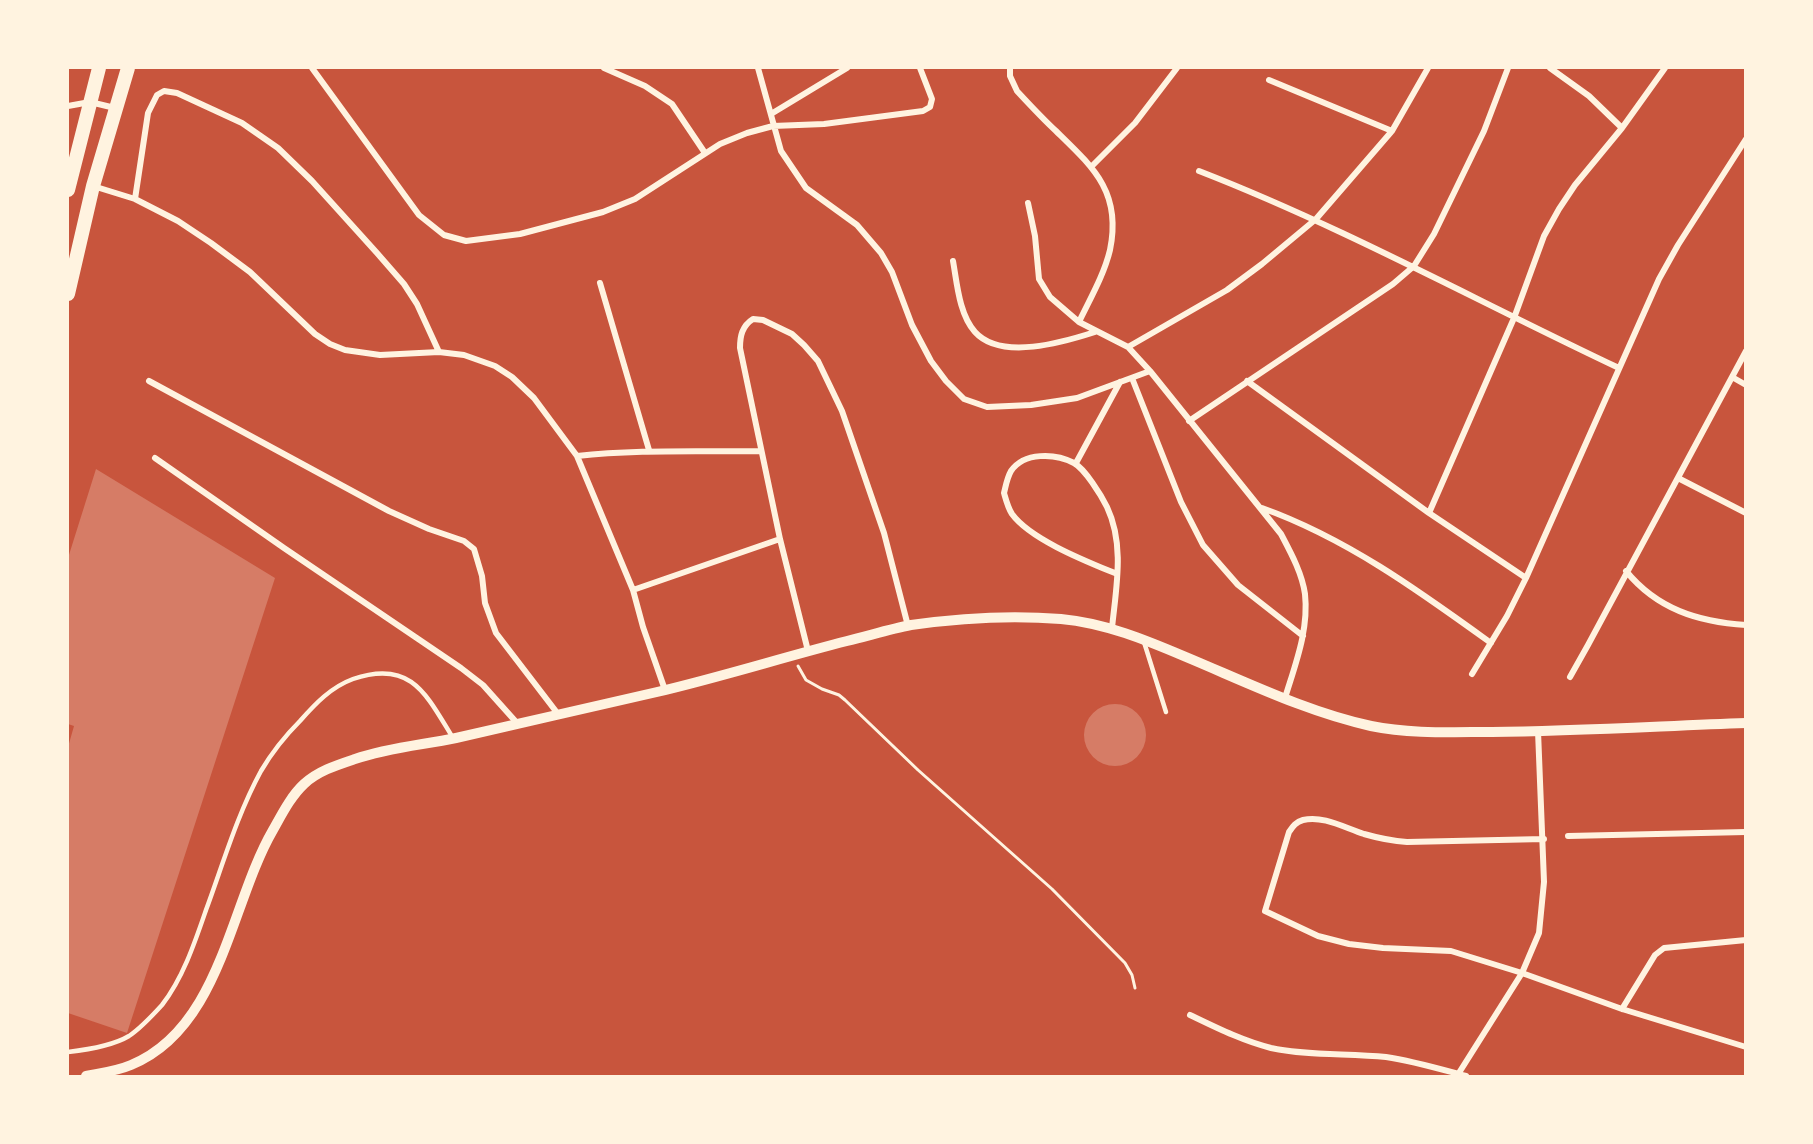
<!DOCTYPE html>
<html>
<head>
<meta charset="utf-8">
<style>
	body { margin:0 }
	#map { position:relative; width:1813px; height:1144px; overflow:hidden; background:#c8553d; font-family:"Fira Sans",sans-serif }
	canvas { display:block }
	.frame { position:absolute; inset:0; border:69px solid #fff3e0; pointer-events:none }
</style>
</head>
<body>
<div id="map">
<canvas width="1813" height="1144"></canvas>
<div class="frame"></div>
</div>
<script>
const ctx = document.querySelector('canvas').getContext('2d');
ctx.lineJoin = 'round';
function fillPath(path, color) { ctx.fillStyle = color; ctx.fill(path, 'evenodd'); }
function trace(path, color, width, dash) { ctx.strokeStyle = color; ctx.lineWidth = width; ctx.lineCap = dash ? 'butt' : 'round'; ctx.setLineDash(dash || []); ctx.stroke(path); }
fillPath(new Path2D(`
	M 96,469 L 275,578 L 127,1033 L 68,1013 L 68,747 L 74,726 L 68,724 L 68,558 Z
	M1084 735a31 31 0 1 1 62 0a31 31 0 1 1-62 0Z`), '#d67c66');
trace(new Path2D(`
	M 798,666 L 806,680 L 822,689 L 839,695 L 845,700 L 918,770 L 1052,889 L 1125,963 L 1132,975 L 1135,988`), '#fff3e0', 3);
trace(new Path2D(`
	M 1144,642 L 1166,712
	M 68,1052 C 85,1050 114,1045 129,1036 C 141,1028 152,1016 162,1005 C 183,978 195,942 206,910 C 223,864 237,815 261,771 C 271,754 286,735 300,721 C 315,704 331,687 353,679 C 411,659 426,694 453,738`), '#fff3e0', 4.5);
trace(new Path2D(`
	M 312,68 L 419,215 L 444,235 L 466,241 L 520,234 L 603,212 L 635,199 L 720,144 L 747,133 L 773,126 L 824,124 L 923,111 L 930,107 L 932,99 L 920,68
	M 604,68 L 645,86 L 672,104 L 705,153
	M 758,68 L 781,151 L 806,188 L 857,225 L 881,253 L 892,272 L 912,325 L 931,361 L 946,381 L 964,399 L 987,407 L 1031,405 L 1077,398 L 1150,371
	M 1010,68 L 1010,76 L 1017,91 C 1030,105 1042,118 1056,131 C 1093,167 1122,192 1110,250 C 1104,275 1090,299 1079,322
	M 1550,68 L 1589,96 L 1622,128
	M 1269,80 L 1392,131
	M 68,106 L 90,102 L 115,108
	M 771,114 L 847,68
	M 1092,166 L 1135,123 L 1177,68
	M 1199,171 C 1343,227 1479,302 1619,368
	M 93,186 L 135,199 L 178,221 L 211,243 L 250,272 L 315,334 L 330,344 L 345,350 L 380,355 L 439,352 L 464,355 L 495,366 L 512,377 L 534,398 L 577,456 L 633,590 L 643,627 L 665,690
	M 135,199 L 148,113 L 157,95 L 164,91 L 177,93 L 242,123 L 278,148 L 312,181 L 377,253 L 404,284 L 417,304 L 439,352
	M 1028,203 L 1035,236 L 1039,279 L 1050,297 L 1079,322 L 1128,347 L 1150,371 L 1281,534 C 1291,553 1302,573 1305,594 C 1309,630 1295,665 1285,698
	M 953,261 C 957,283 959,314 975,332 C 1001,361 1064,342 1095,332
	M 600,283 L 649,450
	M 1128,347 L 1227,290 L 1262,264 L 1316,219 L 1392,131 L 1428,68
	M 1732,377 L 1746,385
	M 1132,378 L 1181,502 L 1203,545 L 1238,585 L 1303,636
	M 149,381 L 389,511 L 429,529 L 464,541 L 474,549 L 482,576 L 485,603 L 496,633 L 558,714
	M 1247,381 L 1429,513 L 1526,578
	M 1189,421 L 1393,284 L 1414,266 L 1434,234 L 1484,131 L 1508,68
	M 577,456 C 638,449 699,452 761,451
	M 155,458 L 284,548 L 461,668 L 483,685 L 517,723
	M 1076,463 L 1120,382
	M 1678,478 L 1746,513
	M 1262,508 C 1346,538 1419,591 1491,643
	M 1429,513 L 1514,318 L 1544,236 L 1559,209 L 1575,185 L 1622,128 L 1665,68
	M 1626,571 C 1657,609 1698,622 1746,625
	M 633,590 L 780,539
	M 1112,628 C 1116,588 1125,545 1107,507 C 1101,495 1085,469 1074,463 C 1055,453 1024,452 1011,471 C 1007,478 1006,485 1004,493 C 1006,500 1008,508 1012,514 C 1031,540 1088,562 1117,574
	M 808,651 L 780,539 L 740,348 C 740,336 742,326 753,319 L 763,320 L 792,334 L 804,345 L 818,361 L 842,411 L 884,533 L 908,626
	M 1472,674 L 1507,616 L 1526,578 L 1659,279 L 1678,245 L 1746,139
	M 1570,677 L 1588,645 L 1746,351
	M 1568,836 L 1746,832
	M 1544,839 L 1407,842 C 1392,841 1378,838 1364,834 C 1345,828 1323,815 1303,820 C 1296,822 1293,826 1289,832 L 1265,911 L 1318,936 L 1349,944 L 1383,948 L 1451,951 L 1522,973 L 1622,1009 L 1746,1047
	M 1622,1009 L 1655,955 L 1664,948 L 1746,940
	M 1190,1015 C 1217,1028 1243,1041 1271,1048 C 1308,1056 1348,1053 1386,1057 C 1413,1061 1440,1069 1466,1076
	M 1457,1076 L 1522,973 L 1539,933 L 1544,882 L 1538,731`), '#fff3e0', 6);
trace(new Path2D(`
	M 86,1076 C 101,1073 117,1071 131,1065 C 221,1028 230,904 273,830 C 282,814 291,796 304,784 C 318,771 337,765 355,759 C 387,748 422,745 456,738 C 523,723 590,707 657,692 C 721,677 784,657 847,641 C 868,636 890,629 911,625 C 960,618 1012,615 1061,619 C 1105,623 1146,640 1186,657 C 1246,682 1307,712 1371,726 C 1410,734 1452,732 1492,732 C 1577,731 1661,726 1746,723`), '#fff3e0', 10);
trace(new Path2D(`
	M 68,190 L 99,68
	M 68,294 L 93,186 L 128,68`), '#fff3e0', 14);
</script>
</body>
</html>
